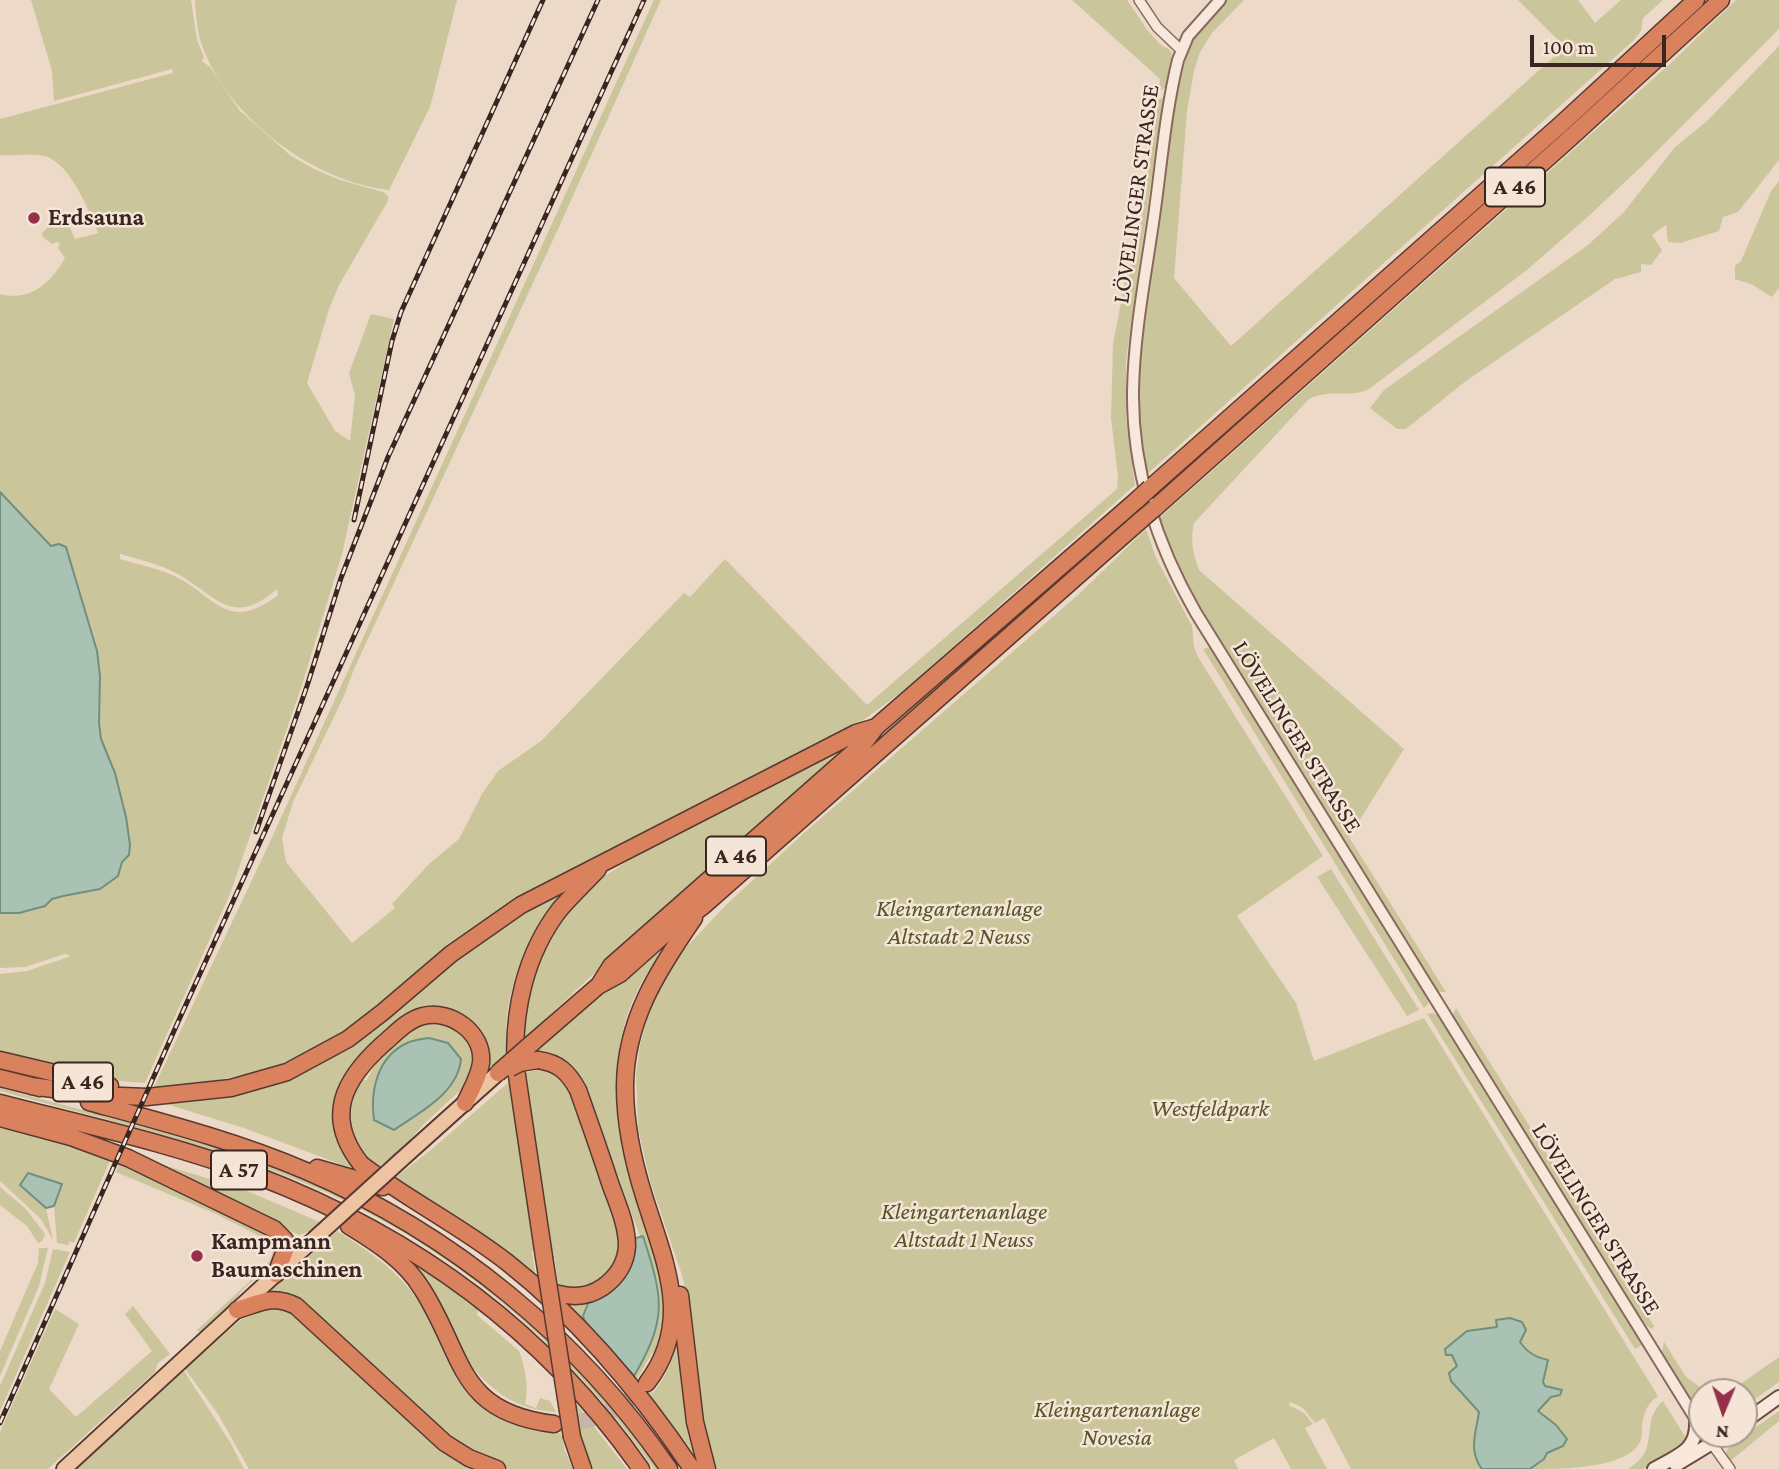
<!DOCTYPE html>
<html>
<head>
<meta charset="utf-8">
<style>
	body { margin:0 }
	#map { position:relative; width:1779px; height:1469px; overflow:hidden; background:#edd9c8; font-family:"Crimson Pro",serif }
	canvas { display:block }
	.north { position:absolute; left:1688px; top:1378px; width:70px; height:70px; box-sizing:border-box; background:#f5e5d7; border:2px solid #aa998e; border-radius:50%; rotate:182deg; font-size:19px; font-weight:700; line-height:28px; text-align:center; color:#3a2621 }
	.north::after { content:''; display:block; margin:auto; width:24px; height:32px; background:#962f4a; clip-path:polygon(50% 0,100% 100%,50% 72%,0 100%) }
	.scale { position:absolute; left:1530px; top:35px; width:136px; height:32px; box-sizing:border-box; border:4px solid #3a2621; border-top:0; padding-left:9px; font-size:21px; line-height:24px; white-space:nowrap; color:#3a2621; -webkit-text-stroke:5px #f5e5d7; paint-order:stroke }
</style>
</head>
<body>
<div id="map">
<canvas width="1779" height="1469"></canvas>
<div class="north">N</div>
<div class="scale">100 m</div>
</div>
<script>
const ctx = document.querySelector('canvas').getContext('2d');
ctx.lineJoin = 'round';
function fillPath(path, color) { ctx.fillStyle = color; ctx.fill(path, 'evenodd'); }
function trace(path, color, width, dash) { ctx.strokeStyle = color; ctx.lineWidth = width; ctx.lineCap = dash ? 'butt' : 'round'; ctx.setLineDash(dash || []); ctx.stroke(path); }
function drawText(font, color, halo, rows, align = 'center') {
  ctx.font = font + ' "Crimson Pro",serif'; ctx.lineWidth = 5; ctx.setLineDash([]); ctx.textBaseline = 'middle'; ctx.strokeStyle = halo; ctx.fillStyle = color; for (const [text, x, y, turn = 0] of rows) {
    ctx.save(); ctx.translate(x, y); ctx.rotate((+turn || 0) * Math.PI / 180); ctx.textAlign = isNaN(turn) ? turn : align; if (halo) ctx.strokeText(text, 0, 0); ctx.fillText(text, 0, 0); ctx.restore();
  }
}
fillPath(new Path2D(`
	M 31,0 L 191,0 L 197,40 L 204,57 L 202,61 L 210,67 L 240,111 L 291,156 L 314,169 L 340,180 L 383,192 L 388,196 L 388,201 L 339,285 L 329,309 L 307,383 L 335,431 L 350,441 L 355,396 L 349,373 L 371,314 L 394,319 L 342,554 L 302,685 L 230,894 L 145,1083 L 109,1080 L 0,1051 L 0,974 L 27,971 L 71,956 L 65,954 L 25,967 L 0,968 L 0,913 L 9,914 L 45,906 L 52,899 L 63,896 L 100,889 L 118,876 L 122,862 L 129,855 L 130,845 L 126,818 L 115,773 L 101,739 L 99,723 L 100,676 L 97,651 L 66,547 L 51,546 L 44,541 L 34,526 L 0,492 L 0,294 C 30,302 51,283 65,258 L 58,248 L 60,244 L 57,242 L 52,244 L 43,237 L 42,233 L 50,225 L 53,208 L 59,208 L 63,212 L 75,239 L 98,233 C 89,211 71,164 45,156 C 32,153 14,156 0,155 L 0,119 L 173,73 L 172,69 L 54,101 L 52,71 ZM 120,554 C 137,559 156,563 172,571 C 214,591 229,631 277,589 L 278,595 C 226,635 215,594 172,575 C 156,568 137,564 120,559 Z
	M 195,0 L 457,0 L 430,107 L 389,190 C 314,182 230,119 203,48 C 197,33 196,16 195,0 Z
	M 654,0 L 661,0 L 559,227 L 354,669 L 344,696 L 293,802 L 282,838 L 286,862 L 352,943 L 395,908 L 392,904 L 430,863 L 459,839 L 482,794 L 498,771 L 541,741 L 684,593 L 690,597 L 725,559 L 867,705 L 1117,489 L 1118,477 L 1111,418 L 1113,344 L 1125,281 L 1137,248 L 1158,100 L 1163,98 L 1126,360 L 1126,420 L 1135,485 L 902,692 L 848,731 L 806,754 L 765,769 L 529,891 L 483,921 L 355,1025 L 327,1043 L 268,1070 L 197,1084 L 154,1087 L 268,846 Z
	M 1072,0 L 1127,0 L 1148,31 L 1161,45 L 1170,50 L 1172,54 L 1165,88 L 1159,91 L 1160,79 Z
	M 1226,0 L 1244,0 L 1212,33 L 1200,52 L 1194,71 L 1187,111 L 1174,278 L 1231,346 L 1565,47 L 1518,0 L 1578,0 L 1595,23 L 1621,0 L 1663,0 L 1643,18 L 1641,31 L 1634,40 L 1146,475 L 1138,423 L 1138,361 L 1177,82 C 1184,48 1201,24 1226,0 Z
	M 1736,0 L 1779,0 L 1779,29 L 1643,165 L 1591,214 L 1527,270 L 1369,389 C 1348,399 1333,388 1309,399 L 1194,523 C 1190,540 1193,553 1199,570 L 1404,749 L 1349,837 L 1446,992 L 1440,992 L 1432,986 L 1183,582 L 1158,519 L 1672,62 Z
	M 1779,46 L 1779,160 L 1738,212 L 1723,217 L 1719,231 L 1680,243 L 1668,242 L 1666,225 L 1652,235 L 1662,250 L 1651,265 L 1641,264 L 1641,272 L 1615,279 L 1466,381 L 1406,429 L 1397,429 L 1370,408 L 1384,390 L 1588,245 L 1624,212 L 1675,147 L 1707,121 Z
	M 1779,181 L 1779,288 L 1772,297 L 1753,285 L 1735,279 L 1735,266 L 1741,261 L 1771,191 Z
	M 1134,509 L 1136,512 L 620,969 L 617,968 L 909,711 Z
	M 1146,529 L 1156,558 L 1192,626 L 1194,647 L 1198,657 L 1323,856 L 1237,916 L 1296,1003 L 1314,1061 L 1424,1018 L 1658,1396 C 1644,1406 1642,1418 1642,1434 C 1639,1469 1564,1469 1530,1469 C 1539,1460 1551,1449 1563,1446 L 1556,1425 L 1538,1411 L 1551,1397 L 1560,1395 L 1561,1390 L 1545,1387 L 1535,1357 L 1520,1342 L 1498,1327 L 1467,1331 L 1452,1355 L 1457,1366 L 1451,1381 L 1480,1412 C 1475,1434 1468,1450 1482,1469 L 1351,1469 L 1324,1418 L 1315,1423 L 1303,1408 L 1290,1402 L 1289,1405 L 1304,1413 L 1313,1424 L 1305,1428 L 1327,1469 L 1291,1469 L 1274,1438 L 1234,1460 L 1238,1469 L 717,1469 L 708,1444 L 700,1404 L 692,1318 L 682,1275 L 651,1184 L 638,1129 L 636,1074 L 640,1045 L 648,1016 L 661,986 L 678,956 L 727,904 L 804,833 L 1079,594 Z
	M 1210,647 L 1428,996 L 1428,1004 L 1424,1008 L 1203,649 Z
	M 834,752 L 840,757 L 588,979 L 522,1041 L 525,1002 L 535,968 L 548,938 L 569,908 L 600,879 L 636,856 Z
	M 1331,869 L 1419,1010 L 1407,1016 L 1317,877 Z
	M 574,882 C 530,931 500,988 507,1055 L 484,1075 L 462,1018 L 397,1027 L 338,1110 L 369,1175 L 244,1128 L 153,1100 L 211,1098 L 274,1082 L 447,966 L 489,933 Z
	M 680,928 C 667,945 654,962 643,980 C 600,1055 617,1142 642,1219 C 659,1270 673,1300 656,1354 L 652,1353 L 637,1379 L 653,1393 C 669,1373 675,1354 678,1329 L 702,1469 L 560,1305 L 614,1285 L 627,1220 L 635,1238 L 640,1236 L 601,1131 L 597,1131 L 582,1089 L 528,1056 L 604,994 Z
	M 1456,1008 L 1654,1326 L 1652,1329 L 1640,1322 L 1455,1022 L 1453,1014 Z
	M 1433,1013 L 1440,1016 L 1644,1344 L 1635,1349 L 1427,1014 Z
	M 441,1022 L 460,1030 L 474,1050 L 475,1064 L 465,1086 L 424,1124 L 395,1157 L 393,1156 L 375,1169 L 352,1143 L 347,1104 L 360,1080 L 367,1080 C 376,1060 402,1027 424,1023 C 430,1022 436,1022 441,1022 Z
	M 545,1068 C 560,1075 566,1083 573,1097 L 615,1218 C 621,1243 621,1274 593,1286 C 583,1290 569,1289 559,1290 L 554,1254 L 550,1253 L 524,1073 Z
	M 509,1082 L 537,1250 L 532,1251 L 536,1279 L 392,1180 L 432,1149 Z
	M 0,1088 C 83,1111 169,1130 250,1159 C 419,1220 555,1323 658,1469 L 654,1469 C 576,1357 472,1263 349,1203 C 239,1150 117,1123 0,1091 Z
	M 0,1126 L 88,1149 L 111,1158 L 74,1243 L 70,1241 L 68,1245 L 57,1243 L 54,1206 L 61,1184 L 20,1184 L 46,1208 L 53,1240 L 41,1219 L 0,1181 Z
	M 130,1155 L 240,1188 L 320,1222 L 310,1231 L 299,1235 Z
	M 120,1162 L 268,1232 C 293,1256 254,1277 240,1293 C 236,1298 234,1303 230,1307 C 222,1317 210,1325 201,1333 L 197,1330 L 263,1269 C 271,1260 275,1254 271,1242 L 216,1214 L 116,1172 Z
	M 0,1187 L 25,1208 L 45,1234 L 42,1241 L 38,1243 L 27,1226 L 0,1205 Z
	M 337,1231 C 371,1252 403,1274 423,1309 C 432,1325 438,1342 446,1358 C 470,1407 508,1429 561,1433 L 565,1451 L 573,1469 L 510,1469 L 496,1465 L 455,1444 L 304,1305 L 267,1294 Z
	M 39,1248 L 48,1248 L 39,1286 L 0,1376 L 0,1351 L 38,1263 Z
	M 53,1249 L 70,1252 L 0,1411 L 0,1386 L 45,1283 Z
	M 413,1262 L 478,1310 L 477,1315 L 519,1351 C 525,1365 529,1389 525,1404 L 536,1408 L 540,1398 L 550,1401 L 556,1412 C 509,1410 477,1381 456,1341 C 448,1325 443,1307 433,1292 C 427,1282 415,1272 413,1262 Z
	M 274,1304 L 296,1314 L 429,1440 L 447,1454 L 474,1469 L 249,1469 L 218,1414 L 185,1369 L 252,1310 Z
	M 133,1306 L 170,1354 L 158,1363 L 155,1372 L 48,1469 L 0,1469 L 0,1432 L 55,1309 L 79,1324 L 49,1389 L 76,1417 L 152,1351 L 125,1314 Z
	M 1664,1342 L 1686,1377 L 1707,1392 L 1702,1392 L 1702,1418 L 1661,1355 Z
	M 1779,1357 L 1779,1382 L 1744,1407 L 1744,1392 L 1729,1392 Z
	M 184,1371 L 230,1442 L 244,1469 L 77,1469 Z
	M 1663,1401 L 1686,1438 L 1684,1445 L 1643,1469 L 1628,1469 C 1663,1448 1638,1423 1663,1401 Z
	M 575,1402 L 627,1469 L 591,1469 L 580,1435 Z
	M 1779,1411 L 1779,1421 L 1729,1462 L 1726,1453 L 1729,1446 Z`), '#cbc59c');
const water = new Path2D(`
	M 0,492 L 51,546 L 59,544 L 66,547 L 97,651 L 100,676 L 99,723 L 101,739 L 115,773 L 126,817 L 130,845 L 129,855 L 122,862 L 118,876 L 100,889 L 63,896 L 52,899 L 45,906 L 19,913 L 0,913 Z
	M 429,1038 L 448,1043 L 461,1059 C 458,1093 420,1112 394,1130 L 374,1120 C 370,1091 377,1057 407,1043 C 413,1040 422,1039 429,1038 Z
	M 28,1173 L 62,1184 L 54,1206 L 46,1208 L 20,1185 Z
	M 643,1236 C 663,1298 668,1318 634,1376 L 585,1322 L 583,1316 L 589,1301 C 624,1291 627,1271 633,1239 Z
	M 1510,1318 L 1522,1322 L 1526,1330 L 1520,1342 C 1528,1353 1535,1357 1548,1360 L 1543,1382 L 1545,1386 L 1562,1390 L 1560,1395 L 1551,1397 L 1538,1411 L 1556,1425 L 1567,1439 L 1563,1446 L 1547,1453 L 1544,1459 L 1530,1469 L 1482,1469 C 1468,1451 1476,1433 1479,1412 L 1451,1381 L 1449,1373 L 1457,1366 L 1452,1355 L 1446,1355 L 1445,1349 L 1467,1331 L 1497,1327 L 1496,1320 Z`);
fillPath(water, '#a9c2b4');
trace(water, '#6f907f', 2);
trace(new Path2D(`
	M 556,1424 C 592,1424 620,1410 645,1385`), '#c9b5a7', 16, [16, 8]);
const minor = new Path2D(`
	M 1139,0 L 1157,27 L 1181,50
	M 1712,1444 L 1730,1469`);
const tertiary = new Path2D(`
	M 1220,0 L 1188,36 L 1178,60 C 1165,113 1161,169 1153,223 C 1145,278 1134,335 1133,391 C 1132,470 1157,545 1196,613 L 1700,1426`);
const secondary = new Path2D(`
	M 1744,1422 L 1779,1397
	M 1676,1465 L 1727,1434
	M 1654,1469 C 1678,1455 1698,1451 1696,1420 L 1702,1423`);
const primary = new Path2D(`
	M 401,1160 L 498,1073
	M 64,1469 L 314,1239`);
const motorway = new Path2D(`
	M 1150,488 L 1559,126 L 1696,0
	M 1155,508 L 1568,140 L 1721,0
	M 599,985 L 611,966 L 864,743 L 876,727 L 1137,500
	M 531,1044 L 598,986 L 620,974 L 666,933 L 702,907 L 1142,519
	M 0,1060 L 110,1086
	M 538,1060 C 559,1063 568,1072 578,1090 C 589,1121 600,1152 610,1183 C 617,1203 627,1224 627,1246 C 626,1263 617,1277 603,1287 C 583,1301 563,1296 541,1289
	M 0,1078 L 40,1088
	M 31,1086 L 97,1095 L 147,1097 L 231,1088 L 287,1072 L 348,1039 L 383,1012 L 451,954 L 521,905 L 856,733 L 876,727
	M 89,1102 C 162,1122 236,1141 306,1171 C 453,1234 579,1338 669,1469
	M 0,1103 C 85,1125 173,1144 255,1175 C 413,1235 544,1330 641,1469
	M 465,1103 C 471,1090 479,1077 481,1063 C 484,1033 451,1009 423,1016 C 407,1020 395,1034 383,1044 C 343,1080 324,1117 361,1164 C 408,1200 461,1226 508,1263 C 580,1320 641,1393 692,1469
	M 0,1118 L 71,1137 L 128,1158 L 274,1229 L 285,1240 L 286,1248 L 276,1274
	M 317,1168 L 383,1187
	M 349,1226 C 377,1243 405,1261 422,1289 C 465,1356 456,1412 554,1424
	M 544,1257 L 516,1069 C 512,1013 525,954 560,909 C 572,895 585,883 598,869
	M 680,1295 L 695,1422 L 707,1469
	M 237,1310 C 260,1303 273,1294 296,1306 L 445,1443 L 469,1458 L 497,1469
	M 647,1383 C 694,1321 664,1261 644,1196 C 633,1161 625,1124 625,1087 C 625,1021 658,970 694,918
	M 572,1437 L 583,1469`);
trace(minor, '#89695d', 12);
trace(tertiary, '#89695d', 14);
trace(secondary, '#6b4b40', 16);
trace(primary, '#573931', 18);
trace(motorway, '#573931', 19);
trace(minor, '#f8e8db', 9);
trace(tertiary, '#f8e8db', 10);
trace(secondary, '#f8e8db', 12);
trace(primary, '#eec3a2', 14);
trace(motorway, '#d9825d', 16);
const rail = new Path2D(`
	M 354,520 L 392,341 L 401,312 L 543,0
	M 256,832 L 307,686 L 341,578 L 388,457 L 598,0
	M 0,1423 L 178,1022 L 644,0`);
trace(rail, '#3a2621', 5);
trace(rail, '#f5e5d7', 2.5, [8]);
const primaryBridge = new Path2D(`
	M 314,1239 L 401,1160`);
const motorwayBridge = new Path2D(`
	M 1137,500 L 1150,488
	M 1142,519 L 1155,508
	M 510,1068 L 520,1063 L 538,1060
	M 498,1073 L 531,1044
	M 544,1257 L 572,1437`);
trace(primaryBridge, '#573931', 18, []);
trace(motorwayBridge, '#573931', 19, []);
trace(primaryBridge, '#eec3a2', 14);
trace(motorwayBridge, '#d9825d', 16);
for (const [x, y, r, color] of [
	[34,218,7,"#962f4a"],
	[197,1256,7,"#962f4a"]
]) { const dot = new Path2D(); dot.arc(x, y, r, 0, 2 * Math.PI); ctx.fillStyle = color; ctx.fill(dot); trace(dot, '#f5e5d7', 2.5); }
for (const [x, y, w] of [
	[1515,187,60],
	[736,856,60],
	[83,1082,60],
	[239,1170,56]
]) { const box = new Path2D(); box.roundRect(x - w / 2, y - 19.5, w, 39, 5); ctx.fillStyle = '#f5e5d7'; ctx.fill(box); trace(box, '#3a2621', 2); }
drawText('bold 23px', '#3a2621', null, [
	["A 46",1515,187],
	["A 46",736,856],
	["A 46",83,1082],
	["A 57",239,1170]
]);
drawText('24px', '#3a2621', '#f5e5d7', [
	["LÖVELINGER STRASSE",1136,194,-82],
	["LÖVELINGER STRASSE",1297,737,58],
	["LÖVELINGER STRASSE",1596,1219,58]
]);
drawText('bold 24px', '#3a2621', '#f5e5d7', [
	["Erdsauna",48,218],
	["Kampmann",211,1242],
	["Baumaschinen",211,1270]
], 'left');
drawText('italic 24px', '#565528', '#f5e5d7', [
	["Kleingartenanlage",959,909],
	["Altstadt 2 Neuss",959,937],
	["Westfeldpark",1210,1109],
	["Kleingartenanlage",964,1212],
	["Altstadt 1 Neuss",964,1240],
	["Kleingartenanlage",1117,1410],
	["Novesia",1117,1438]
]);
</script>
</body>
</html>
